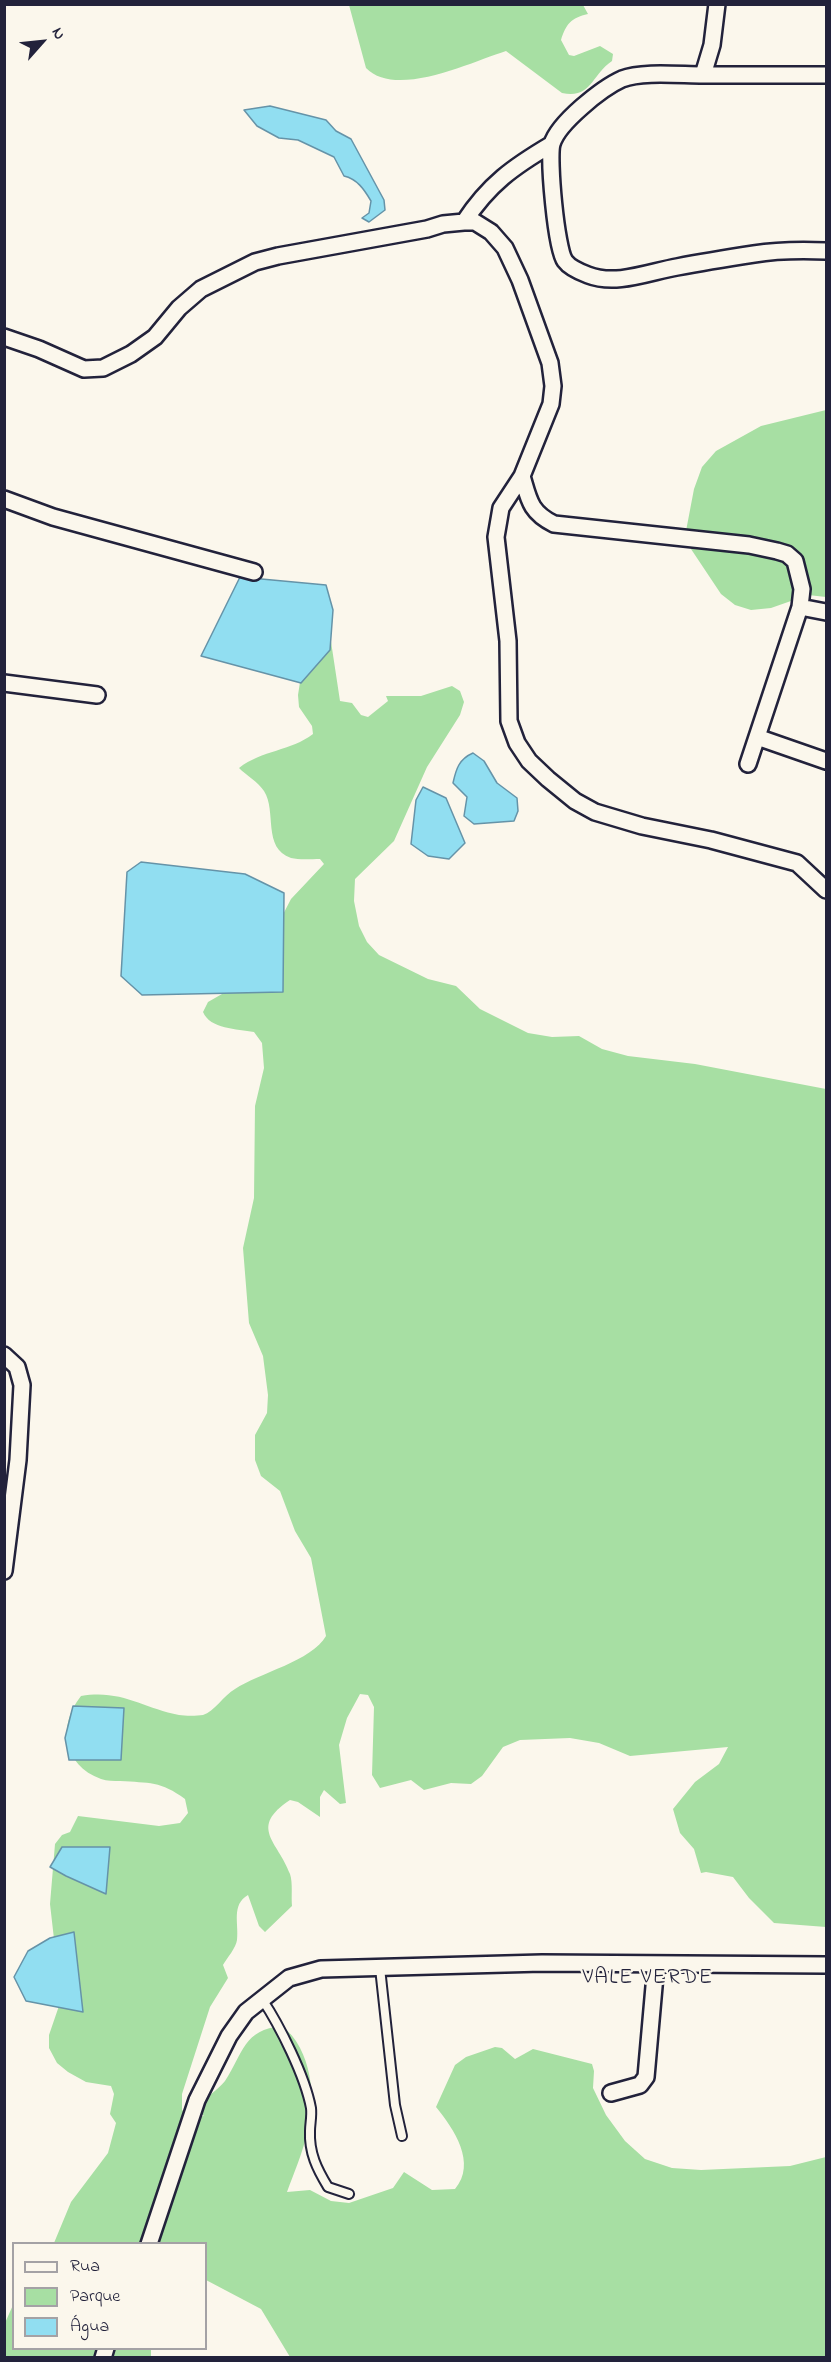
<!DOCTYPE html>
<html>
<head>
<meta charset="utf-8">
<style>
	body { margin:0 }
	#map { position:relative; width:831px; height:2362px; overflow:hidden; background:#fbf7ec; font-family:"Indie Flower",sans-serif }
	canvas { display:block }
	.frame { position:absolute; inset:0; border:6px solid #22223b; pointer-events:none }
	.legend { position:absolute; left:12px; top:2242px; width:195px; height:108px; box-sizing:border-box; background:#fbf7ec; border:2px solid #a4a2a5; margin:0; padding:8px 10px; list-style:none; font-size:18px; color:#22223b }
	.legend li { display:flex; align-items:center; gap:12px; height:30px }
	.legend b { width:30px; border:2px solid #a4a2a5 }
	.north { position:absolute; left:12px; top:12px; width:60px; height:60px; -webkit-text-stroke:4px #fbf7ec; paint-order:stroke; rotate:63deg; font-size:16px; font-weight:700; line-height:24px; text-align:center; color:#22223b }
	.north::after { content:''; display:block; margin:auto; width:21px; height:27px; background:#22223b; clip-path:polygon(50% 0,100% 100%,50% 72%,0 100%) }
</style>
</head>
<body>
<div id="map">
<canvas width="831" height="2362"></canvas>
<div class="frame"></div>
<ul class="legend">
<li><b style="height:8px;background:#fbf7ec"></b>Rua</li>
<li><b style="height:16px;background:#a7dfa3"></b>Parque</li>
<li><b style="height:16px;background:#91def1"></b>Água</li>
</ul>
<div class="north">N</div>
</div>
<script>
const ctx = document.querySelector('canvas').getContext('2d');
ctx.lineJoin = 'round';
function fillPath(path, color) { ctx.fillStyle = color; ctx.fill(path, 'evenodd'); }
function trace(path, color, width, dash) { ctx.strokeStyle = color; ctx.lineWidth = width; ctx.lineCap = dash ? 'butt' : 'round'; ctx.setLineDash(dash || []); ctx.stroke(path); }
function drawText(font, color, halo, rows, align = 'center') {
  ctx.font = font + ' "Indie Flower",sans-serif'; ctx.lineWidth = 4.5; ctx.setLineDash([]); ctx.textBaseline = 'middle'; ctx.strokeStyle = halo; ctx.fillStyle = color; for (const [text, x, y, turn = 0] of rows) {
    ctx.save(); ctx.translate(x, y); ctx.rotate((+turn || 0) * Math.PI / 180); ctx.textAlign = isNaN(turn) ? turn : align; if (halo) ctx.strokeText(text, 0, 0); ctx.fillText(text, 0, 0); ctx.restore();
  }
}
fillPath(new Path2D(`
	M 349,5 L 583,5 L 588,14 C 571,18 566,24 561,40 L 569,55 L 574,56 L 600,46 L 613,54 L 612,61 C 591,75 592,99 562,93 L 506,51 C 471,62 396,99 366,68 Z
	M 826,410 L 826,597 L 808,595 L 771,608 L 751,610 L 735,605 L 721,594 L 689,546 L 686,531 L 694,489 L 702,467 L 716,451 L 761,426 Z
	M 330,635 L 340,701 L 352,703 L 361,715 L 368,717 L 388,701 L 386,696 L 421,696 L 452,686 L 460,691 L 464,702 L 460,715 L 427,767 L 394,841 L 355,879 L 354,901 L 359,926 L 367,942 L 379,955 L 428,979 L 456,986 L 480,1009 L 528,1033 L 552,1037 L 579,1036 L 602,1049 L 628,1056 L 695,1064 L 826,1089 L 826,1927 L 774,1923 L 749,1898 L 733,1877 L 706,1872 L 701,1873 L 694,1849 L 680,1833 L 673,1809 L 695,1782 L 719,1764 L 728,1747 L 630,1756 L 599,1743 L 570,1738 L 520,1740 L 503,1747 L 482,1776 L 471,1784 L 451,1783 L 424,1790 L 411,1780 L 380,1788 L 372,1775 L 374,1707 L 368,1695 L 360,1694 L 347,1718 L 339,1745 L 346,1803 L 340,1804 L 324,1790 L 320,1797 L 320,1817 L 298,1802 L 290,1800 C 248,1828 278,1841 290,1874 C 293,1883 291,1897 292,1906 L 265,1932 L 259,1926 L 248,1895 C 231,1905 239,1923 237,1940 C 236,1948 227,1958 223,1965 L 228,1978 L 210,2007 L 182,2094 L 182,2110 L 191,2117 L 204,2116 L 196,2110 L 196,2106 C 205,2098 218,2090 225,2081 C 244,2052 243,2030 282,2026 C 312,2049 317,2100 307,2134 C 302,2154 294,2173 287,2192 L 310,2190 L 331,2201 L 349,2203 L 393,2188 L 404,2172 L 432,2190 L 455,2189 C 477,2163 454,2129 436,2107 L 455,2065 L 466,2057 L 495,2047 L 502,2048 L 515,2059 L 533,2049 L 592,2064 L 594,2071 L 593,2088 L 606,2115 L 625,2141 L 645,2159 L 672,2168 L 701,2170 L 790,2166 L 826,2157 L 826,2357 L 290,2357 L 261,2309 L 206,2280 L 206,2244 L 54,2243 L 71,2202 L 108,2153 L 116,2123 L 110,2114 L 114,2094 L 111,2086 L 86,2082 L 68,2072 L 57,2063 L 49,2048 L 49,2035 L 61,2000 L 50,1904 L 55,1844 L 62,1835 L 70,1832 L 78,1816 L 159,1826 L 180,1823 L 188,1813 L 185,1799 C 161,1781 149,1783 120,1781 C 114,1781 107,1781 101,1779 C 63,1765 57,1726 81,1696 C 121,1689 143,1708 179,1715 C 185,1716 197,1716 203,1715 C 214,1712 224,1695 235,1689 C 259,1673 312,1661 326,1636 L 311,1558 L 295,1531 L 280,1491 L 261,1476 L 255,1460 L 255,1435 L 267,1413 L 268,1395 L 263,1356 L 249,1323 L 243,1248 L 254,1198 L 255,1106 L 264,1068 L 262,1043 L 254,1032 C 237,1029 210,1029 203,1012 L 208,1002 L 250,978 L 291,899 L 324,864 L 320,859 C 311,859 299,860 291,858 C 262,848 277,811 264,791 C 258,782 246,775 239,768 C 262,750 291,751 313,734 L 312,726 L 299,707 L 298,695 L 303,663 Z
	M 13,2305 L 14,2348 L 151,2349 L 151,2357 L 6,2358 L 5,2356 L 5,2323 Z`), '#a7dfa3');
const water = new Path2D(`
	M 270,106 L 326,120 L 336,131 L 351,139 L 384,200 L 385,210 L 369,222 L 362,218 L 369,213 L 371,201 C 364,189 357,179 344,176 L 334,157 L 298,140 L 279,138 L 257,126 L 244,110 Z
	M 240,577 L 326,585 L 333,610 L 330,650 L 301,683 L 201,656 Z
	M 473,753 L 484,761 L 497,783 L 517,798 L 518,811 L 514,821 L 474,824 L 464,816 L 467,797 L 453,783 C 456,769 459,759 473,753 Z
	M 423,787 L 446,798 L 465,843 L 449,859 L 428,856 L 411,844 L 416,800 Z
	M 141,862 L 245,874 L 284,893 L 283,992 L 142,995 L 121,976 L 127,872 Z
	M 73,1706 L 124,1708 L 121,1760 L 69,1760 L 65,1738 Z
	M 62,1847 L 110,1847 L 106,1894 L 66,1876 L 50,1867 Z
	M 74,1932 L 83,2012 L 26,2001 L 14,1977 L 28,1951 L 50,1938 Z`);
fillPath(water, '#91def1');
trace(water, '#6593a8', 1.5);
const lane = new Path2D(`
	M 380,1968 L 395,2105 L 402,2136
	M 262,1999 C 280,2026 305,2076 311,2108 C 312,2116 310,2124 310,2131 C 309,2153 317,2169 328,2187 L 349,2194`);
const street = new Path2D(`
	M 717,4 L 712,45 L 703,75 C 680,75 642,71 622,79 C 602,88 558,123 552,144 C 548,158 556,249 565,261 C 570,268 580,272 588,275 C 616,286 649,272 677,267 C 703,262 728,258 754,254 C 778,250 802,250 826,251
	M 703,75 L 826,75
	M 464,222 C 489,184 513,167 552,144
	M 4,337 L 39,349 L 84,369 L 103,368 L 131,354 L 155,337 L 179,308 L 201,289 L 255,262 L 278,256 L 427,229 L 443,224 L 464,222 L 475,222 L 491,232 L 505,248 L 520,280 L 550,363 L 553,386 L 551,404 L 522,476 L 501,508 L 496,537 L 508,641 L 509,721 L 517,743 L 529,761 L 548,779 L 575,801 L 595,812 L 642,826 L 711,840 L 797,863 L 826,890
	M 522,476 C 529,500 530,512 554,524 L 749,545 L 777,551 L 787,554 L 795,561 L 802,589 L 800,607 L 748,764
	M 4,499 L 53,517 L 254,572
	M 800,607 L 826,612
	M 4,683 L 97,695
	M 757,737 L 826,761
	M 4,1355 L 17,1367 L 22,1385 L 18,1460 L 4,1571
	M 611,2093 L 640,2085 L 646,2077 L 656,1964
	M 149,2244 L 197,2100 L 229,2036 L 246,2012 L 289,1978 L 321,1969 L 542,1963 L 826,1965
	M 103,2358 L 106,2348`);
trace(lane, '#22223b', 12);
trace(street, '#22223b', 20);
trace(lane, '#fbf7ec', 8);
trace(street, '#fbf7ec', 15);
ctx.letterSpacing = '1.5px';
drawText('22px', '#22223b', '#fbf7ec', [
	["VALE VERDE",648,1979]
]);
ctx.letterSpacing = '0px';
</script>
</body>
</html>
